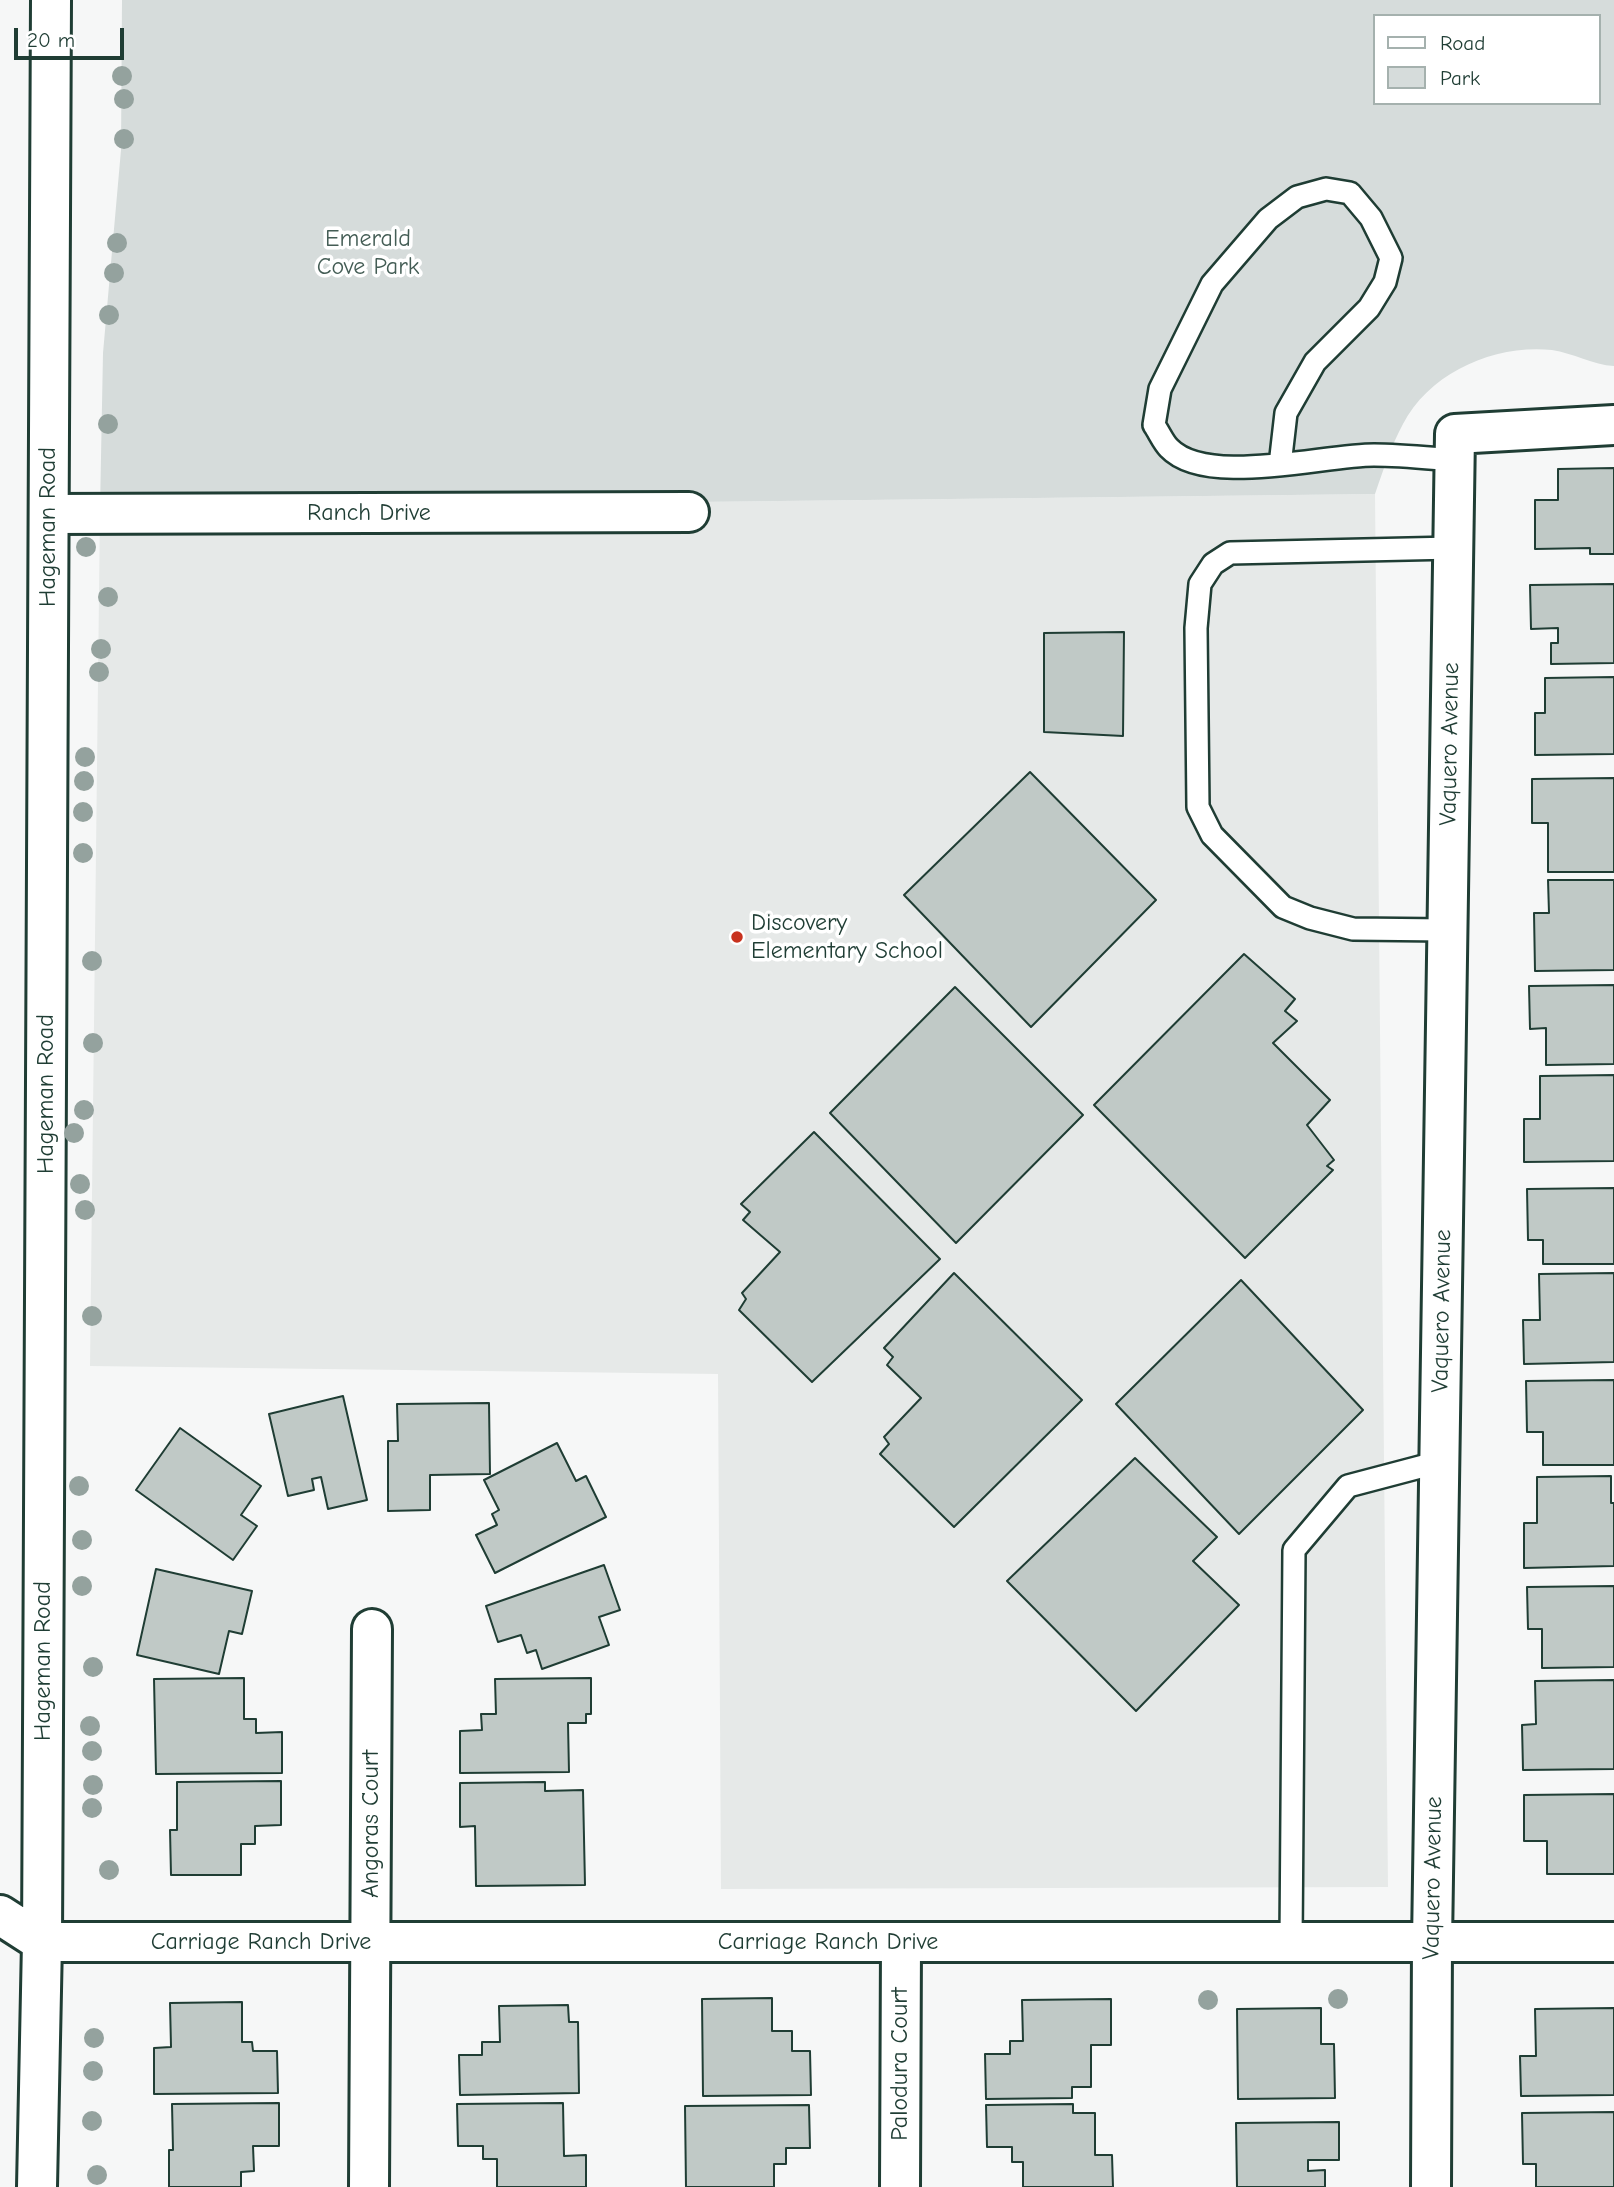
<!DOCTYPE html>
<html>
<head>
<meta charset="utf-8">
<style>
	body { margin:0 }
	#map { position:relative; width:1614px; height:2187px; overflow:hidden; background:#f6f7f7; font-family:"Comic Neue",sans-serif }
	canvas { display:block }
	.legend { position:absolute; left:1373px; top:14px; width:228px; height:91px; box-sizing:border-box; background:#fff; border:2px solid #a5b1ae; margin:0; padding:9px 12px; list-style:none; font-size:21px; color:#1f3d34 }
	.legend li { display:flex; align-items:center; gap:14px; height:35px }
	.legend b { width:35px; border:2px solid #a5b1ae }
	.scale { position:absolute; left:14px; top:28px; width:110px; height:32px; box-sizing:border-box; border:4px solid #1f3d34; border-top:0; padding-left:9px; font-size:21px; line-height:24px; white-space:nowrap; color:#1f3d34; -webkit-text-stroke:5px #fff; paint-order:stroke }
</style>
</head>
<body>
<div id="map">
<canvas width="1614" height="2187"></canvas>
<ul class="legend">
<li><b style="height:9px;background:#fff"></b>Road</li>
<li><b style="height:19px;background:#d6dcdb"></b>Park</li>
</ul>
<div class="scale">20 m</div>
</div>
<script>
const ctx = document.querySelector('canvas').getContext('2d');
ctx.lineJoin = 'round';
function fillPath(path, color) { ctx.fillStyle = color; ctx.fill(path, 'evenodd'); }
function trace(path, color, width, dash) { ctx.strokeStyle = color; ctx.lineWidth = width; ctx.lineCap = dash ? 'butt' : 'round'; ctx.setLineDash(dash || []); ctx.stroke(path); }
function drawText(font, color, halo, rows, align = 'center') {
  ctx.font = font + ' "Comic Neue",sans-serif'; ctx.lineWidth = 7; ctx.setLineDash([]); ctx.textBaseline = 'middle'; ctx.strokeStyle = halo; ctx.fillStyle = color; for (const [text, x, y, turn = 0] of rows) {
    ctx.save(); ctx.translate(x, y); ctx.rotate((+turn || 0) * Math.PI / 180); ctx.textAlign = isNaN(turn) ? turn : align; if (halo) ctx.strokeText(text, 0, 0); ctx.fillText(text, 0, 0); ctx.restore();
  }
}
fillPath(new Path2D(`
	M 1375,494 L 1388,1887 L 721,1889 L 718,1374 L 90,1366 L 100,509 Z`), '#e6e9e8');
fillPath(new Path2D(`
	M 122,0 L 1614,0 L 1614,366 C 1593,365 1573,353 1552,350 C 1495,344 1430,372 1403,424 C 1391,446 1383,471 1375,494 L 100,509 L 103,353 L 121,150 ZM 1374,16 L 1598,16 L 1598,103 L 1374,103 Z`), '#d6dcdb');
const building = new Path2D(`
	M 1614,468 L 1614,554 L 1590,554 L 1590,548 L 1535,549 L 1535,500 L 1558,500 L 1558,469 Z
	M 1614,584 L 1614,663 L 1551,664 L 1551,643 L 1558,643 L 1558,628 L 1531,629 L 1530,585 Z
	M 1124,632 L 1123,736 L 1044,732 L 1044,633 Z
	M 1614,677 L 1614,754 L 1535,755 L 1535,713 L 1545,713 L 1545,678 Z
	M 1030,772 L 1156,900 L 1031,1027 L 904,895 Z
	M 1614,778 L 1614,872 L 1548,872 L 1548,823 L 1532,823 L 1532,779 Z
	M 1548,880 L 1614,880 L 1614,970 L 1535,971 L 1534,913 L 1549,913 Z
	M 1244,954 L 1295,999 L 1285,1011 L 1297,1021 L 1273,1043 L 1330,1100 L 1307,1125 L 1334,1160 L 1327,1166 L 1333,1170 L 1245,1258 L 1094,1105 Z
	M 1614,985 L 1614,1064 L 1546,1065 L 1546,1028 L 1530,1029 L 1529,986 Z
	M 955,987 L 1083,1115 L 956,1243 L 830,1113 Z
	M 1614,1075 L 1614,1161 L 1524,1162 L 1524,1119 L 1540,1119 L 1540,1076 Z
	M 814,1132 L 940,1259 L 812,1382 L 739,1310 L 746,1299 L 742,1293 L 780,1252 L 743,1220 L 750,1212 L 741,1204 Z
	M 1614,1188 L 1614,1264 L 1543,1264 L 1543,1240 L 1528,1240 L 1527,1189 Z
	M 954,1273 L 1082,1400 L 954,1527 L 880,1454 L 889,1444 L 884,1437 L 921,1398 L 887,1365 L 893,1357 L 884,1348 Z
	M 1614,1273 L 1614,1362 L 1524,1364 L 1523,1320 L 1540,1320 L 1539,1274 Z
	M 1241,1280 L 1363,1410 L 1239,1534 L 1116,1404 Z
	M 1614,1380 L 1614,1465 L 1543,1465 L 1543,1432 L 1527,1432 L 1526,1381 Z
	M 343,1396 L 367,1500 L 328,1509 L 321,1477 L 312,1479 L 314,1490 L 288,1496 L 269,1414 Z
	M 489,1403 L 490,1474 L 430,1475 L 430,1510 L 388,1511 L 388,1441 L 398,1441 L 397,1404 Z
	M 180,1428 L 261,1486 L 241,1515 L 257,1526 L 233,1560 L 136,1490 Z
	M 557,1443 L 576,1481 L 586,1476 L 606,1517 L 495,1573 L 476,1535 L 497,1525 L 492,1514 L 499,1510 L 484,1480 Z
	M 1135,1458 L 1217,1537 L 1193,1561 L 1239,1605 L 1136,1711 L 1007,1581 Z
	M 1611,1476 L 1611,1503 L 1614,1503 L 1614,1566 L 1524,1568 L 1524,1523 L 1537,1523 L 1537,1477 Z
	M 604,1565 L 620,1610 L 599,1617 L 609,1645 L 542,1669 L 536,1650 L 527,1653 L 521,1635 L 498,1642 L 486,1606 Z
	M 156,1569 L 252,1591 L 242,1634 L 229,1631 L 219,1674 L 137,1655 Z
	M 1614,1586 L 1614,1667 L 1542,1668 L 1542,1629 L 1528,1629 L 1527,1587 Z
	M 244,1678 L 244,1719 L 256,1719 L 256,1733 L 282,1732 L 282,1773 L 156,1774 L 154,1679 Z
	M 591,1678 L 591,1714 L 586,1714 L 586,1723 L 568,1723 L 569,1772 L 460,1773 L 460,1731 L 482,1730 L 481,1714 L 496,1714 L 495,1679 Z
	M 1614,1680 L 1614,1769 L 1523,1770 L 1522,1725 L 1536,1724 L 1535,1681 Z
	M 281,1781 L 281,1825 L 255,1826 L 255,1844 L 241,1844 L 241,1875 L 171,1875 L 170,1830 L 177,1830 L 177,1782 Z
	M 545,1782 L 545,1791 L 583,1790 L 585,1885 L 476,1886 L 475,1826 L 460,1827 L 460,1783 Z
	M 1614,1794 L 1614,1874 L 1547,1874 L 1547,1841 L 1524,1841 L 1524,1795 Z
	M 772,1998 L 772,2031 L 792,2031 L 792,2051 L 810,2051 L 811,2095 L 703,2096 L 702,1999 Z
	M 1111,1999 L 1111,2045 L 1091,2045 L 1091,2087 L 1072,2087 L 1072,2098 L 986,2099 L 985,2054 L 1010,2054 L 1010,2041 L 1023,2041 L 1022,2000 Z
	M 242,2002 L 242,2042 L 252,2042 L 253,2051 L 277,2051 L 278,2093 L 154,2094 L 154,2048 L 171,2047 L 170,2003 Z
	M 568,2005 L 569,2022 L 578,2022 L 579,2093 L 460,2095 L 459,2055 L 482,2055 L 482,2042 L 500,2042 L 499,2006 Z
	M 1321,2008 L 1321,2044 L 1334,2044 L 1335,2098 L 1238,2099 L 1237,2009 Z
	M 1614,2008 L 1614,2095 L 1521,2096 L 1520,2056 L 1536,2056 L 1535,2009 Z
	M 279,2103 L 279,2146 L 253,2146 L 254,2171 L 241,2172 L 241,2187 L 169,2187 L 169,2150 L 173,2150 L 172,2104 Z
	M 563,2103 L 564,2156 L 586,2155 L 586,2187 L 497,2187 L 497,2159 L 483,2159 L 483,2146 L 458,2146 L 457,2104 Z
	M 1073,2104 L 1073,2113 L 1095,2113 L 1095,2155 L 1112,2155 L 1113,2187 L 1023,2187 L 1023,2162 L 1012,2162 L 1012,2147 L 987,2147 L 986,2105 Z
	M 809,2105 L 810,2148 L 786,2148 L 786,2164 L 774,2164 L 774,2187 L 686,2187 L 685,2106 Z
	M 1614,2112 L 1614,2187 L 1536,2187 L 1536,2164 L 1523,2164 L 1522,2113 Z
	M 1339,2122 L 1339,2160 L 1308,2160 L 1308,2171 L 1325,2170 L 1325,2187 L 1237,2187 L 1236,2123 Z`);
fillPath(building, '#c0c9c6');
trace(building, '#1f3d34', 2);
const service = new Path2D(`
	M 1280,465 L 1286,413 L 1315,362 L 1369,308 L 1385,282 L 1391,258 L 1371,218 L 1350,193 L 1326,189 L 1297,197 L 1268,219 L 1212,284 L 1160,389 L 1154,425 C 1159,432 1163,442 1169,448 C 1206,487 1323,455 1374,455 C 1400,455 1428,458 1454,460
	M 1447,930 L 1353,929 L 1310,918 L 1283,907 L 1212,835 L 1198,807 L 1196,628 L 1200,584 L 1213,564 L 1230,553 L 1453,548
	M 1291,1942 L 1294,1550 L 1348,1486 L 1439,1462`);
const minor = new Path2D(`
	M 49,514 L 689,512
	M 42,1942 L 1614,1942
	M 369,2187 L 372,1629
	M 900,2187 L 901,1942
	M 1431,2187 L 1432,1942 L 1455,434 L 1614,425`);
const secondary = new Path2D(`
	M 0,1915 L 42,1942
	M 37,2187 L 42,1942 L 51,0`);
trace(service, '#1f3d34', 26);
trace(minor, '#1f3d34', 44);
trace(secondary, '#1f3d34', 44);
trace(service, '#fff', 21);
trace(minor, '#fff', 38);
trace(secondary, '#fff', 38);
ctx.fillStyle = '#94a29e';
for (const [x, y] of [
	[122,76],
	[124,99],
	[124,139],
	[117,243],
	[114,273],
	[109,315],
	[108,424],
	[86,547],
	[108,597],
	[101,649],
	[99,672],
	[85,757],
	[84,781],
	[83,812],
	[83,853],
	[92,961],
	[93,1043],
	[84,1110],
	[74,1133],
	[80,1184],
	[85,1210],
	[92,1316],
	[79,1486],
	[82,1540],
	[82,1586],
	[93,1667],
	[90,1726],
	[92,1751],
	[93,1785],
	[92,1808],
	[109,1870],
	[1338,1999],
	[1208,2000],
	[94,2038],
	[93,2071],
	[92,2121],
	[97,2175]
]) { ctx.beginPath(); ctx.arc(x, y, 10, 0, 2 * Math.PI); ctx.fill(); }
for (const [x, y, r, color] of [
	[737,937,7,"#c8321e"]
]) { const dot = new Path2D(); dot.arc(x, y, r, 0, 2 * Math.PI); ctx.fillStyle = color; ctx.fill(dot); trace(dot, '#fff', 2.5); }
drawText('24px', '#445d55', '#fff', [
	["Emerald",368,239],
	["Cove Park",368,267]
]);
drawText('24px', '#1f3d34', '#fff', [
	["Ranch Drive",369,513],
	["Hageman Road",48,527,-90],
	["Vaquero Avenue",1450,744,-89],
	["Hageman Road",46,1094,-90],
	["Vaquero Avenue",1442,1311,-89],
	["Hageman Road",43,1661,-90],
	["Angoras Court",371,1824,-90],
	["Vaquero Avenue",1433,1878,-89],
	["Carriage Ranch Drive",261,1942],
	["Carriage Ranch Drive",828,1942],
	["Palodura Court",900,2064,-90]
]);
drawText('24px', '#1f3d34', '#fff', [
	["Discovery",751,923],
	["Elementary School",751,951]
], 'left');
</script>
</body>
</html>
